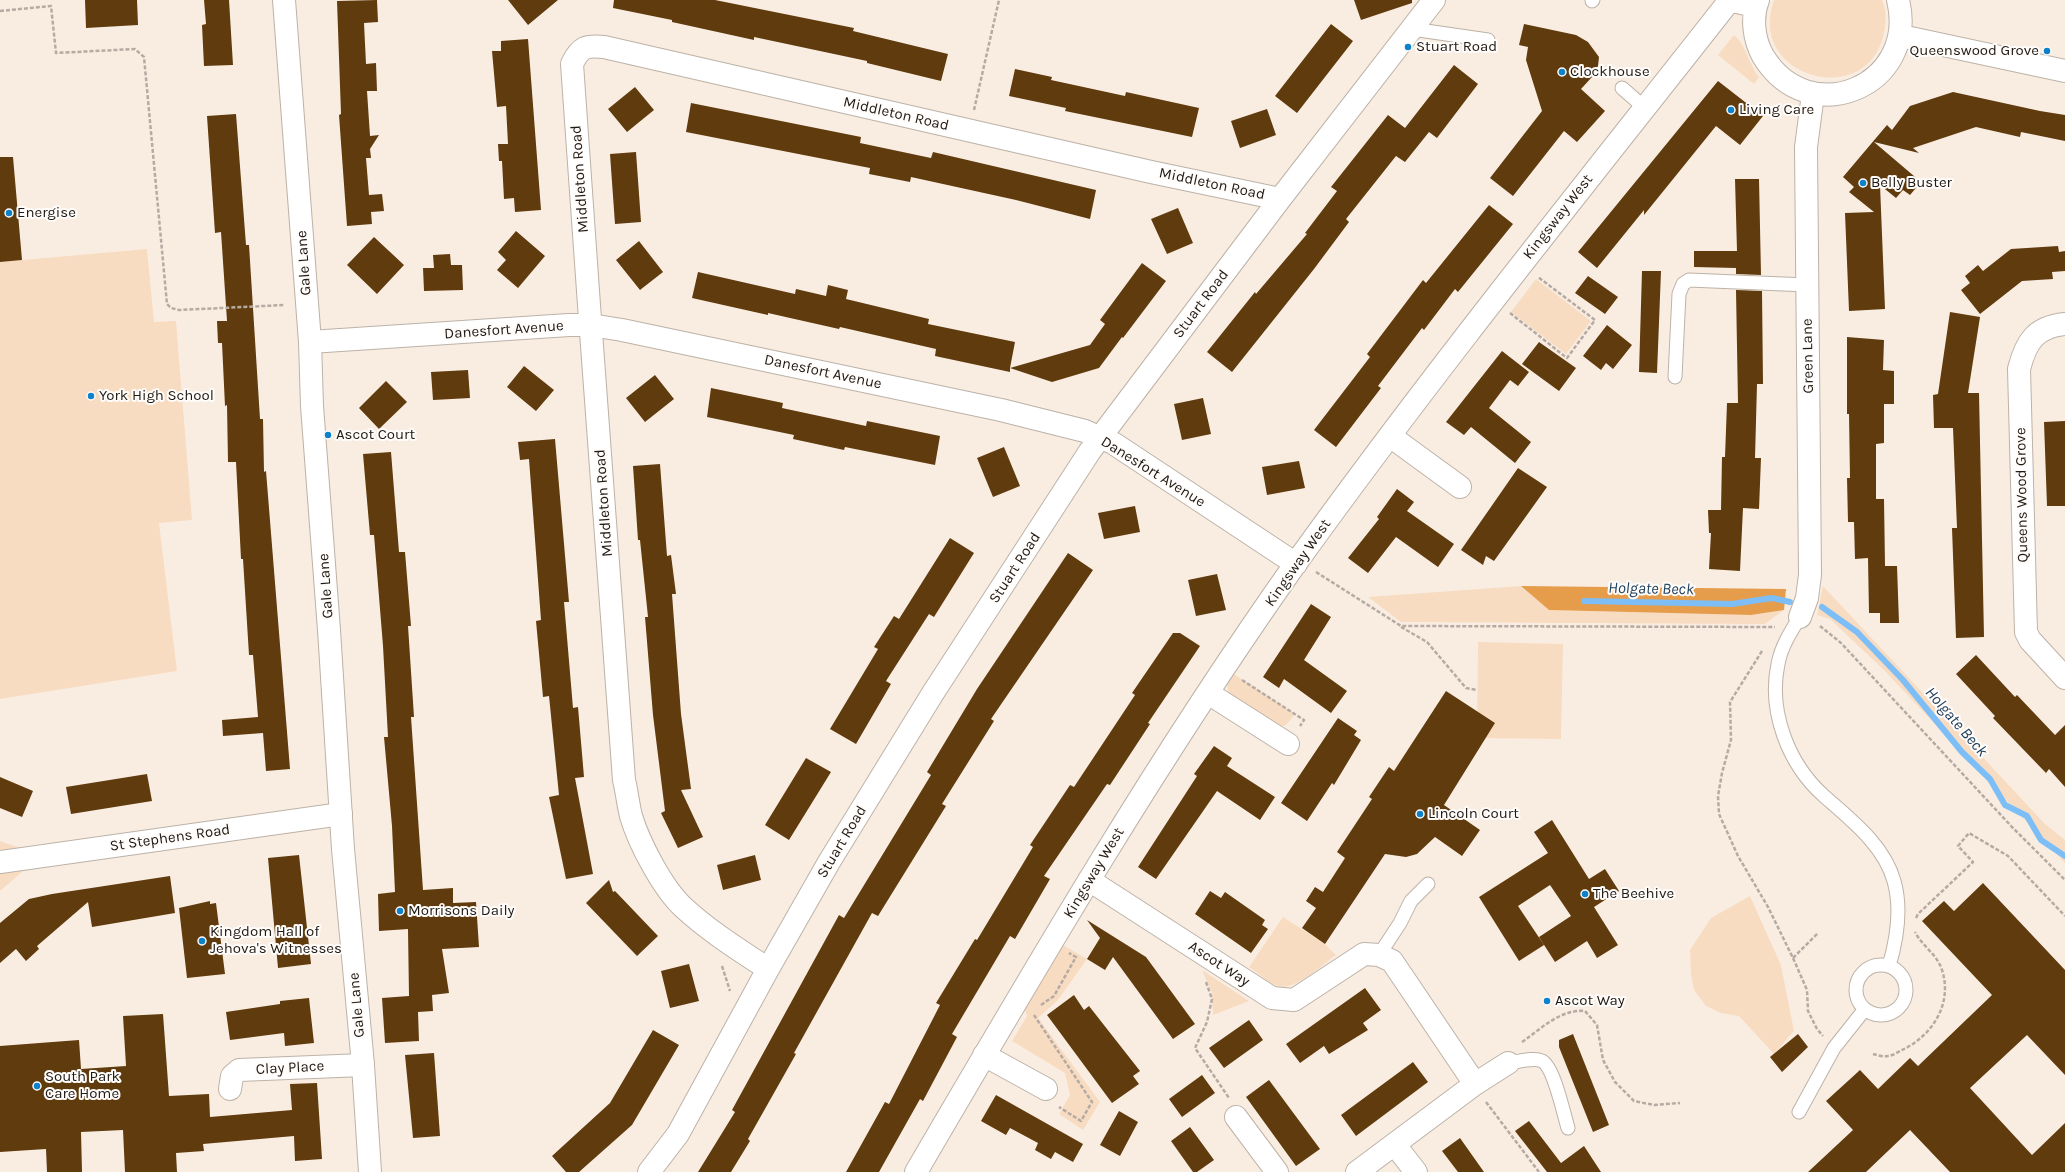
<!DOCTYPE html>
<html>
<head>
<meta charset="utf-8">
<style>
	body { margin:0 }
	canvas { display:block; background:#f9ede2 }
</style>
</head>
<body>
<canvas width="2065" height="1172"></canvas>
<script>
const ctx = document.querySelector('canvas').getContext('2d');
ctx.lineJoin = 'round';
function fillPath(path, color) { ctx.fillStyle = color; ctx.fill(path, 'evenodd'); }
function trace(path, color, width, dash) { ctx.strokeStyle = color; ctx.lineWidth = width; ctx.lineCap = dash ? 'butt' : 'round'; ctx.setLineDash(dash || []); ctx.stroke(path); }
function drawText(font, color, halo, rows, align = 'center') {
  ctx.font = font + ' Karla,sans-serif'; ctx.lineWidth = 4; ctx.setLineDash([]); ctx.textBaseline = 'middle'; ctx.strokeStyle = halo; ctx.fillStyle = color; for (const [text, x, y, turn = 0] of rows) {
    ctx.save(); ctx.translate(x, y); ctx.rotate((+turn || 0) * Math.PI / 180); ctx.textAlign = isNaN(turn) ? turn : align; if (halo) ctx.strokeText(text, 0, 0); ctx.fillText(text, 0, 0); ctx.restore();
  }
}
fillPath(new Path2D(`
	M 1774,0 L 1882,0 C 1887,10 1886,23 1884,33 C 1868,111 1746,78 1774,0 Z
	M 1733,36 L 1735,36 C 1746,45 1749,65 1759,77 L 1754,84 L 1718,55 Z
	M 147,249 L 154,322 L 176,321 L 192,520 L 159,523 L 177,671 L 0,699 L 0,262 Z
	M 1536,279 L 1591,321 L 1566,354 L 1511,312 Z
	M 1521,586 L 1549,610 L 1751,615 L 1784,610 L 1765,624 L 1401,622 L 1368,597 Z
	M 1823,586 L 2045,824 L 2065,840 L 2065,863 L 1885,671 L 1830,619 L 1817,615 Z
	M 1478,642 L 1563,644 L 1561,739 L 1477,738 Z
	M 1232,673 L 1295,714 L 1286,725 L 1276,728 L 1229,695 L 1227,684 Z
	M 0,841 L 26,850 L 0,854 Z
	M 29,866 L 0,891 L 0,870 Z
	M 1750,896 L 1781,965 L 1794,1031 L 1774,1054 L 1739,1016 L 1721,1013 L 1706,1006 L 1694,990 L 1691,975 L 1690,950 L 1711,918 Z
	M 1283,917 L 1325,944 L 1336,955 C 1322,965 1292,994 1275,985 C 1266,981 1258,973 1249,967 Z
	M 1061,944 L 1087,959 L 1058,1000 L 1038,1018 L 1100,1102 L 1083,1130 L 1059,1114 L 1070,1095 L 1065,1073 L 1012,1041 L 1027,1016 L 1024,1007 Z
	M 1202,970 L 1249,1001 L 1213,1015 L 1212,993 Z`), '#f8dcc2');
fillPath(new Path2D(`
	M 1521,586 L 1786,589 L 1784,610 L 1751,615 L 1549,610 Z`), '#e59c4b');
trace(new Path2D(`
	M 1584,601 L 1732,604 L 1772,598 L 1790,602
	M 1822,607 L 1857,632 L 1903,680 L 1962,752 L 1990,779 L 2005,805 L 2027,816 L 2041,840 L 2065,856`), '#7dbef6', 6);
fillPath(new Path2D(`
	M 85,0 L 137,0 L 138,25 L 86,28 Z
	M 204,0 L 229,0 L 233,65 L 204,66 L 202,25 L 206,24 Z
	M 377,0 L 378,22 L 364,23 L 366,64 L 376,63 L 377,91 L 367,91 L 370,136 L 379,135 L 370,149 L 371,158 L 366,158 L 369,195 L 382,194 L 384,211 L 371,212 L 372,224 L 347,226 L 339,115 L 341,114 L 337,1 Z
	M 508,0 L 558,0 L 528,25 Z
	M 614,0 L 715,0 L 854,28 L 853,31 L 948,54 L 941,81 L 867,63 L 867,61 L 754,37 L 754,40 L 672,22 L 672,20 L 613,8 Z
	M 1354,0 L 1412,0 L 1412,3 L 1361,20 Z
	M 1331,24 L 1353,41 L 1297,113 L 1275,96 Z
	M 1524,24 L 1576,35 L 1588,42 L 1599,57 L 1598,66 L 1592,77 L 1581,89 L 1605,111 L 1577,142 L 1564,131 L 1513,196 L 1490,178 L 1542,111 L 1526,60 L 1528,47 L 1519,45 Z
	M 528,39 L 541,210 L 515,212 L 514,198 L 504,199 L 502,161 L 499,161 L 498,144 L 508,144 L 506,106 L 497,107 L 492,51 L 501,51 L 501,41 Z
	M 1454,65 L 1478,84 L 1437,138 L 1429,132 L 1405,162 L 1396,156 L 1346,219 L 1349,222 L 1314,269 L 1232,372 L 1207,352 L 1255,292 L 1256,294 L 1307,234 L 1305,233 L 1337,191 L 1331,187 L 1388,115 L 1405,128 Z
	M 1015,69 L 1052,77 L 1051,80 L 1125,96 L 1126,92 L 1199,108 L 1192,137 L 1065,111 L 1066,108 L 1009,96 Z
	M 1718,81 L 1763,116 L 1740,145 L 1716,126 L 1644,215 L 1644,210 L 1597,268 L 1578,252 Z
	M 635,87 L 654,110 L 627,132 L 608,109 Z
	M 1953,92 L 2040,111 L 2065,115 L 2065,141 L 2021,132 L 2020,137 L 1976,127 L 1913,148 L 1919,153 L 1874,142 L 1921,182 L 1910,195 L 1903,190 L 1896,198 L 1880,185 L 1885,309 L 1849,311 L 1845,213 L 1874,212 L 1849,192 L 1854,187 L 1843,177 L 1887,125 L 1892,130 L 1910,106 Z
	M 691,103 L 861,137 L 860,143 L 931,158 L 933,152 L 1096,190 L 1090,219 L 1016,200 L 911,177 L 910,182 L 869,174 L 870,168 L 686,132 Z
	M 1267,109 L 1276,135 L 1240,148 L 1231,121 Z
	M 236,114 L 246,245 L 249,245 L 260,419 L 263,419 L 264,472 L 266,471 L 290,769 L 266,771 L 263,733 L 223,736 L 222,720 L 258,717 L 253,655 L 249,655 L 243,559 L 241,559 L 236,462 L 228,462 L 227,405 L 225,406 L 222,343 L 218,343 L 217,321 L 227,321 L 221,232 L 215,233 L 207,116 Z
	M 636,152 L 641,222 L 615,224 L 610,154 Z
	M 0,157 L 13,157 L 22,260 L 0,262 Z
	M 1735,179 L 1759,179 L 1761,275 L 1736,274 L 1736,268 L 1694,267 L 1694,251 L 1737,251 Z
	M 1489,205 L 1513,224 L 1458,292 L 1455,289 L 1424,330 L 1422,328 L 1378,386 L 1381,388 L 1336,447 L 1314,430 L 1370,357 L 1367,354 L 1423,280 L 1426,283 Z
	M 1178,208 L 1193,243 L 1167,254 L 1151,219 Z
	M 516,231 L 545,256 L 518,288 L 497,270 L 506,260 L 498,252 Z
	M 374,237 L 404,265 L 377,294 L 347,265 Z
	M 639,241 L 663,272 L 640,290 L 616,260 Z
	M 2058,246 L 2059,252 L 2065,251 L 2065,271 L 2052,272 L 2053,279 L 2022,281 L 1980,314 L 1961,290 L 1970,283 L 1965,276 L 1978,265 L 1983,271 L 2011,249 Z
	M 450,254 L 451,265 L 462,265 L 463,290 L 424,291 L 423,268 L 434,268 L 433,255 Z
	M 1142,263 L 1166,281 L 1123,338 L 1122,337 L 1099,368 L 1052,382 L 1010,368 L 1010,372 L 935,356 L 936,349 L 840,327 L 839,329 L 768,313 L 768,315 L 692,298 L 698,272 L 795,294 L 796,289 L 826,296 L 828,285 L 848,290 L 846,299 L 929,319 L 928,324 L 1015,342 L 1010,368 L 1090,345 L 1105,324 L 1100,320 Z
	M 1642,271 L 1661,271 L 1657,373 L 1639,372 Z
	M 1588,276 L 1618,297 L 1605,314 L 1575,293 Z
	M 1736,290 L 1762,291 L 1763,384 L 1757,384 L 1755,458 L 1761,458 L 1759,509 L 1743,508 L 1740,571 L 1709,569 L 1711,533 L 1709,533 L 1708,510 L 1721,510 L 1722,457 L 1725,457 L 1727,403 L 1738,403 Z
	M 1950,312 L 1980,317 L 1968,393 L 1979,393 L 1984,637 L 1956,638 L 1952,528 L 1957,528 L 1953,428 L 1934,428 L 1933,395 L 1938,394 Z
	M 1607,325 L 1632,345 L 1613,369 L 1606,363 L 1601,370 L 1583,356 Z
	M 1847,337 L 1884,340 L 1883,370 L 1894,371 L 1894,404 L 1884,404 L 1884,443 L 1876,444 L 1876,499 L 1884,499 L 1885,566 L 1897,566 L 1899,623 L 1880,623 L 1880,613 L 1869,613 L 1868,558 L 1855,559 L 1854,522 L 1848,522 L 1847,478 L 1850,478 L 1849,414 L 1847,414 Z
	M 1539,342 L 1576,368 L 1559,391 L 1522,364 Z
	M 1502,351 L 1529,372 L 1518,386 L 1510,380 L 1489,408 L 1531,442 L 1515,463 L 1471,427 L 1464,435 L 1446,422 Z
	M 524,366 L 554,390 L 536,411 L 507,387 Z
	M 468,370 L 470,398 L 433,400 L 431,372 Z
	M 655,375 L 674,399 L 645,422 L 626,398 Z
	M 386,381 L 407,402 L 379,429 L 359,408 Z
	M 711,388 L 783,403 L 782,408 L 866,426 L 867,421 L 940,436 L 935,465 L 845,447 L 844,450 L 793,439 L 794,435 L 707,417 Z
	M 1203,398 L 1211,434 L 1182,440 L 1174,404 Z
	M 2065,421 L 2065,506 L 2047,506 L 2044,422 Z
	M 555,439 L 569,602 L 564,602 L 573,708 L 578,707 L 584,777 L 575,778 L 593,874 L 566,879 L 549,797 L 559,795 L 549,696 L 543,697 L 536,621 L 541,620 L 529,459 L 520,460 L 518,442 Z
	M 1004,447 L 1020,486 L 993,497 L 977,458 Z
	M 391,452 L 399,552 L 405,552 L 411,626 L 408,626 L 414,717 L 411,717 L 423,890 L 453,888 L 453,903 L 476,902 L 479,947 L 442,949 L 449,993 L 432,995 L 433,1011 L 418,1012 L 419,1041 L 385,1043 L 382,998 L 409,996 L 408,929 L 379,931 L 378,894 L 395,892 L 392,826 L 384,737 L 388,737 L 383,646 L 374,535 L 370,535 L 363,454 Z
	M 1299,461 L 1305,488 L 1267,495 L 1262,467 Z
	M 660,464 L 667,556 L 671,555 L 676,594 L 672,594 L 681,714 L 691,789 L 681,790 L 703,837 L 678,848 L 661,813 L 665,811 L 653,715 L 645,617 L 648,617 L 640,540 L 638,540 L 633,466 Z
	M 1518,468 L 1547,487 L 1494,561 L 1486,556 L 1483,565 L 1461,550 Z
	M 1397,489 L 1414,502 L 1407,511 L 1454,544 L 1438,567 L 1396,537 L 1368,573 L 1348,558 L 1379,519 L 1377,517 Z
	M 1135,506 L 1140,532 L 1104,539 L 1098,513 Z
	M 950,538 L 974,553 L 934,617 L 929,614 L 886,681 L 891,684 L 856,744 L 830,729 L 878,649 L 874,647 L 894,616 L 899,619 Z
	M 1068,553 L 1093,570 L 991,719 L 994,721 L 942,804 L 946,806 L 878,916 L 872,913 L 794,1053 L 796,1054 L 748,1139 L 750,1141 L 731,1172 L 698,1172 L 735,1112 L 732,1110 L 839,915 L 844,918 L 931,775 L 927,772 L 977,689 Z
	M 1217,574 L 1226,610 L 1196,616 L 1188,580 Z
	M 1311,604 L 1331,617 L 1304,660 L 1347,691 L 1331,713 L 1284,679 L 1279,688 L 1263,677 Z
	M 1173,633 L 1180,633 L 1200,646 L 1148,723 L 1150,724 L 1110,785 L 1107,784 L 1044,876 L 1050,879 L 1015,939 L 1010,936 L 952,1034 L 957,1037 L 923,1101 L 920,1099 L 879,1172 L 846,1172 L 885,1102 L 889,1104 L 940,1005 L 936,1003 L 975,939 L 977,940 L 1033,847 L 1030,845 L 1070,785 L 1074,787 L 1135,695 L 1132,693 Z
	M 1976,655 L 2015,697 L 2017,695 L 2055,735 L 2065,725 L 2065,787 L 2049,769 L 2046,773 L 1993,718 L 1995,716 L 1956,674 Z
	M 1446,691 L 1495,723 L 1444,805 L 1480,830 L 1462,856 L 1435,837 L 1417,854 L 1406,857 L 1385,854 L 1325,944 L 1302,928 L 1316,908 L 1306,901 L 1315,887 L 1323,892 L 1345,858 L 1337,852 L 1372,799 L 1369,797 L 1389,767 L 1394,771 Z
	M 1338,718 L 1357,731 L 1354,735 L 1361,740 L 1334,785 L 1332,783 L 1307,821 L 1281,803 Z
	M 1214,746 L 1232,758 L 1227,766 L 1275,797 L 1260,820 L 1217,791 L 1156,879 L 1138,867 L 1197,776 L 1194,774 Z
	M 806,758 L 831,772 L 789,840 L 765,825 Z
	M 147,774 L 152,801 L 71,814 L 66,787 Z
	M 0,777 L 33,791 L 22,817 L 0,808 Z
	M 1552,820 L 1589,879 L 1605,869 L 1619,891 L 1594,907 L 1618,945 L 1597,958 L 1587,941 L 1555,962 L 1539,937 L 1571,916 L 1550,885 L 1518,906 L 1544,945 L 1519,961 L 1479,897 L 1548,853 L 1534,832 Z
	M 299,855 L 311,964 L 278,968 L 268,858 Z
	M 755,855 L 761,880 L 723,890 L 717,865 Z
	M 170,876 L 175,913 L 92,927 L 88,902 L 37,946 L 39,949 L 26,961 L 16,949 L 0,963 L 0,923 L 29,899 L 52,894 Z
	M 609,880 L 613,892 L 615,891 L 658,936 L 637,956 L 586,903 Z
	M 1983,883 L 2065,970 L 2065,1075 L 2027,1035 L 1970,1088 L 2032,1155 L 2065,1123 L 2065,1172 L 1950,1172 L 1910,1130 L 1866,1172 L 1808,1172 L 1853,1130 L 1826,1101 L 1860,1070 L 1878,1089 L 1910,1058 L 1918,1066 L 1992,995 L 1922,921 L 1944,901 L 1954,911 Z
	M 1210,891 L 1221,898 L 1225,892 L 1265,920 L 1262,925 L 1268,929 L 1251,953 L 1195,914 Z
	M 210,901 L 210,904 L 216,903 L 225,974 L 187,978 L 179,908 Z
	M 1087,920 L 1146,957 L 1195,1024 L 1173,1039 L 1113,957 L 1105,970 L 1087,959 L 1100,938 Z
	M 689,964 L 699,1001 L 670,1008 L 661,971 Z
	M 1365,988 L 1381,1010 L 1363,1023 L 1368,1030 L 1329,1054 L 1324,1046 L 1300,1063 L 1286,1044 Z
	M 1074,995 L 1084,1010 L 1089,1006 L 1140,1071 L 1133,1076 L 1139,1084 L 1112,1103 L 1047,1015 Z
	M 309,998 L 314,1043 L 285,1046 L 284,1033 L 230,1040 L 226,1012 L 280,1004 L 280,1001 Z
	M 163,1014 L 169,1096 L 209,1094 L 210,1117 L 292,1110 L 290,1084 L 317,1083 L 322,1159 L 295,1161 L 294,1136 L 203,1144 L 204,1151 L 176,1153 L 177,1172 L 125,1172 L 123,1130 L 81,1132 L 82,1172 L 47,1172 L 46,1149 L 0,1152 L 0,1046 L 79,1040 L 81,1069 L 126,1066 L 123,1016 Z
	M 1249,1020 L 1263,1040 L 1224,1068 L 1209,1048 Z
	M 653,1030 L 679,1045 L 632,1125 L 579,1172 L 566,1172 L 552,1156 L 610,1103 Z
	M 1573,1034 L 1609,1125 L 1593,1132 L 1559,1047 L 1559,1040 Z
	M 1798,1034 L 1808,1047 L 1782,1072 L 1770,1057 Z
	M 434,1053 L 440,1136 L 413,1138 L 405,1055 Z
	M 1413,1062 L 1428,1082 L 1356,1136 L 1341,1115 Z
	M 1202,1075 L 1215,1093 L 1182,1117 L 1169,1099 Z
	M 1269,1080 L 1320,1149 L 1296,1166 L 1246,1097 Z
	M 996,1095 L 1083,1144 L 1073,1162 L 1055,1152 L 1051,1159 L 1035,1150 L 1038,1143 L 1010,1128 L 1006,1135 L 981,1121 Z
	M 1119,1111 L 1138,1122 L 1120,1156 L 1100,1145 Z
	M 1529,1121 L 1561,1163 L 1584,1146 L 1601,1172 L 1547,1172 L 1515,1131 Z
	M 1190,1127 L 1214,1160 L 1197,1172 L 1193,1172 L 1171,1141 Z
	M 1460,1138 L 1484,1172 L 1458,1172 L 1442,1151 Z`), '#603b0d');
const service = new Path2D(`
	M 1592,1 L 1593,0
	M 1412,29 L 1488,40
	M 1622,88 L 1645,108
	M 1675,377 L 1679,294 L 1683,284 L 1689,280 L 1807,285
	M 1800,617 C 1791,631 1781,647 1778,664 C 1768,711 1788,764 1824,796 C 1851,820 1884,845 1894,881 C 1902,909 1897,939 1889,966
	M 1379,955 L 1400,923 L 1411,901 L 1428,884
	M1856 990a25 25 0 1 1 50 0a25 25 0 1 1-50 0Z
	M 1508,1063 C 1518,1062 1533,1057 1542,1061 C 1554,1067 1564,1115 1568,1128
	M 1799,1112 L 1834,1048 L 1865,1009`);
const minor = new Path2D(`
	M 1901,36 L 2065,71
	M 2065,324 C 2035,327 2026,342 2019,369 L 2026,632 L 2030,640 L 2065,678
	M 310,342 L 569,325 L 591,325 L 622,330 L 1001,410 L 1085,431 L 1113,443 L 1296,564
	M 1390,436 L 1460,487
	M 1800,617 L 1807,598 L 1810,575 L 1806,147 L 1813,94
	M 1208,693 L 1288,744
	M 0,862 L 341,814
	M 1089,880 L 1272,998 L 1294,1000 L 1364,954 L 1379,955 L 1392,961 L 1475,1084
	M 768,969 C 739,950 709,931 684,908 C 663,889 639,843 631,816 C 628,804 627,792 624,780 L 589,305 L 572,64 C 580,47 586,45 604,47 L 1151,172 L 1280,199
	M 984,1055 L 1046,1089
	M 230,1089 L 232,1076 L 239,1070 L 363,1065
	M 1236,1117 L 1277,1172
	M 1395,1145 L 1416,1172
	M 649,1172 L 678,1134 L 768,969 L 829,862 L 933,693 L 1090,451 L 1280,199 L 1434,0
	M 916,1172 C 1037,965 1158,758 1296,563 C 1434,371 1583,187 1730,0
	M 1357,1172 L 1475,1084 L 1508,1063`);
const tertiary = new Path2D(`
	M 284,0 L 310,342 L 312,406 L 329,630 L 343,849 L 363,1065 L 370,1172
	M 1728,0 L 1755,6
	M 1758,0 C 1751,18 1754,40 1763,56 C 1809,132 1919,86 1898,0`);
trace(service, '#bdb2a7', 15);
trace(minor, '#bdb2a7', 24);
trace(tertiary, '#bdb2a7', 24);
trace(new Path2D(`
	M 0,11 L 51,6 L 56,53 L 135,49 L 144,57 L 167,304 L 171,308 L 179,310 L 285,305
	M 974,110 L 999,0
	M 1510,313 L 1567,358 L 1595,320 L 1538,277
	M 1316,572 L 1401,626 L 1775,627
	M 1820,626 L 1841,643 L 2012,827 L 2065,880
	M 1401,627 L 1427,642 L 1466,688 L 1477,690
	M 1762,651 L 1730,702 L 1731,740 L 1722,773 L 1718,796 L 1719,814 L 1738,856 L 1768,907 L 1793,958 L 1807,990 L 1808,1011 L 1817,1029 L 1823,1036
	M 1242,680 L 1304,720 L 1300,726
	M 1916,918 L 1918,914 L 1973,862 L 1958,846 L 1969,833 L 2008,856 L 2065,916
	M 1793,958 L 1818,933
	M 722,966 L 730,991
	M 1206,982 L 1212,999 L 1207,1022 L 1195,1048 L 1229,1098
	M 1041,1005 L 1054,996 L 1076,957 L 1069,953
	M 1034,1015 L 1092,1102 L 1081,1121 L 1059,1107
	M 1522,1042 C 1541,1029 1560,1009 1585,1011 L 1597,1025 L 1603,1060 L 1615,1082 L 1634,1101 L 1654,1105 L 1680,1103
	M 1873,1054 C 1877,1055 1883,1057 1888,1056 C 1892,1056 1898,1052 1902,1050 C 1932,1036 1953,1004 1942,970 C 1937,954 1922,946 1915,932
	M 1486,1102 L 1539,1172`), '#b5aba3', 2.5, [4, 2]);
trace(service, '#fff', 13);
trace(minor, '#fff', 22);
trace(tertiary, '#fff', 22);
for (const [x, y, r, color] of [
	[1408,47,4,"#0d81ca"],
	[2047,51,4,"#0d81ca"],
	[1562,72,4,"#0d81ca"],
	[1731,110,4,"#0d81ca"],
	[1863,183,4,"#0d81ca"],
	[9,213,4,"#0d81ca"],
	[91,396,4,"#0d81ca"],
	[328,435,4,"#0d81ca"],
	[1420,814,4,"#0d81ca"],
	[1585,894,4,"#0d81ca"],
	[400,911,4,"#0d81ca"],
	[202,941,4,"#0d81ca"],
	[1547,1001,4,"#0d81ca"],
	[37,1086,4,"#0d81ca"]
]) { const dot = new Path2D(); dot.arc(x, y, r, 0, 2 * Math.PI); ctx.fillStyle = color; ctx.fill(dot); trace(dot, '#fffcfa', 1.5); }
drawText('15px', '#1e1a16', '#fffcfa', [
	["Stuart Road",1416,47],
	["Queenswood Grove",2039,51,"right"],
	["Clockhouse",1570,72],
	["Living Care",1739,110],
	["Belly Buster",1871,183],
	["Energise",17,213],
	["York High School",99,396],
	["Ascot Court",336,435],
	["Lincoln Court",1428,814],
	["The Beehive",1593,894],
	["Morrisons Daily",408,911],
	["Kingdom Hall of",210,932],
	["Jehova's Witnesses",210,949],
	["Ascot Way",1555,1001],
	["South Park",45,1077],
	["Care Home",45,1094]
], 'left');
drawText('15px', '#1e1a16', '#fffcfa', [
	["Middleton Road",896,114,13],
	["Middleton Road",580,179,-94],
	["Middleton Road",1212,184,12],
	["Kingsway West",1558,217,-52],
	["Gale Lane",304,263,-94],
	["Stuart Road",1201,304,-53],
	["Danesfort Avenue",504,330,-4],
	["Green Lane",1808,356,-91],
	["Danesfort Avenue",823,372,12],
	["Danesfort Avenue",1153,472,32],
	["Queens Wood Grove",2022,495,-91],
	["Middleton Road",604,503,-94],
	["Kingsway West",1298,563,-55],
	["Stuart Road",1015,568,-57],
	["Gale Lane",326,586,-94],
	["St Stephens Road",170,838,-8],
	["Stuart Road",842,842,-59],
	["Kingsway West",1094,873,-59],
	["Ascot Way",1219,964,33],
	["Gale Lane",357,1005,-95],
	["Clay Place",290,1068,-3]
]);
drawText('italic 16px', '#1d405d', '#fffcfa', [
	["Holgate Beck",1651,589,1],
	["Holgate Beck",1956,722,49]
]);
</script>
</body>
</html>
